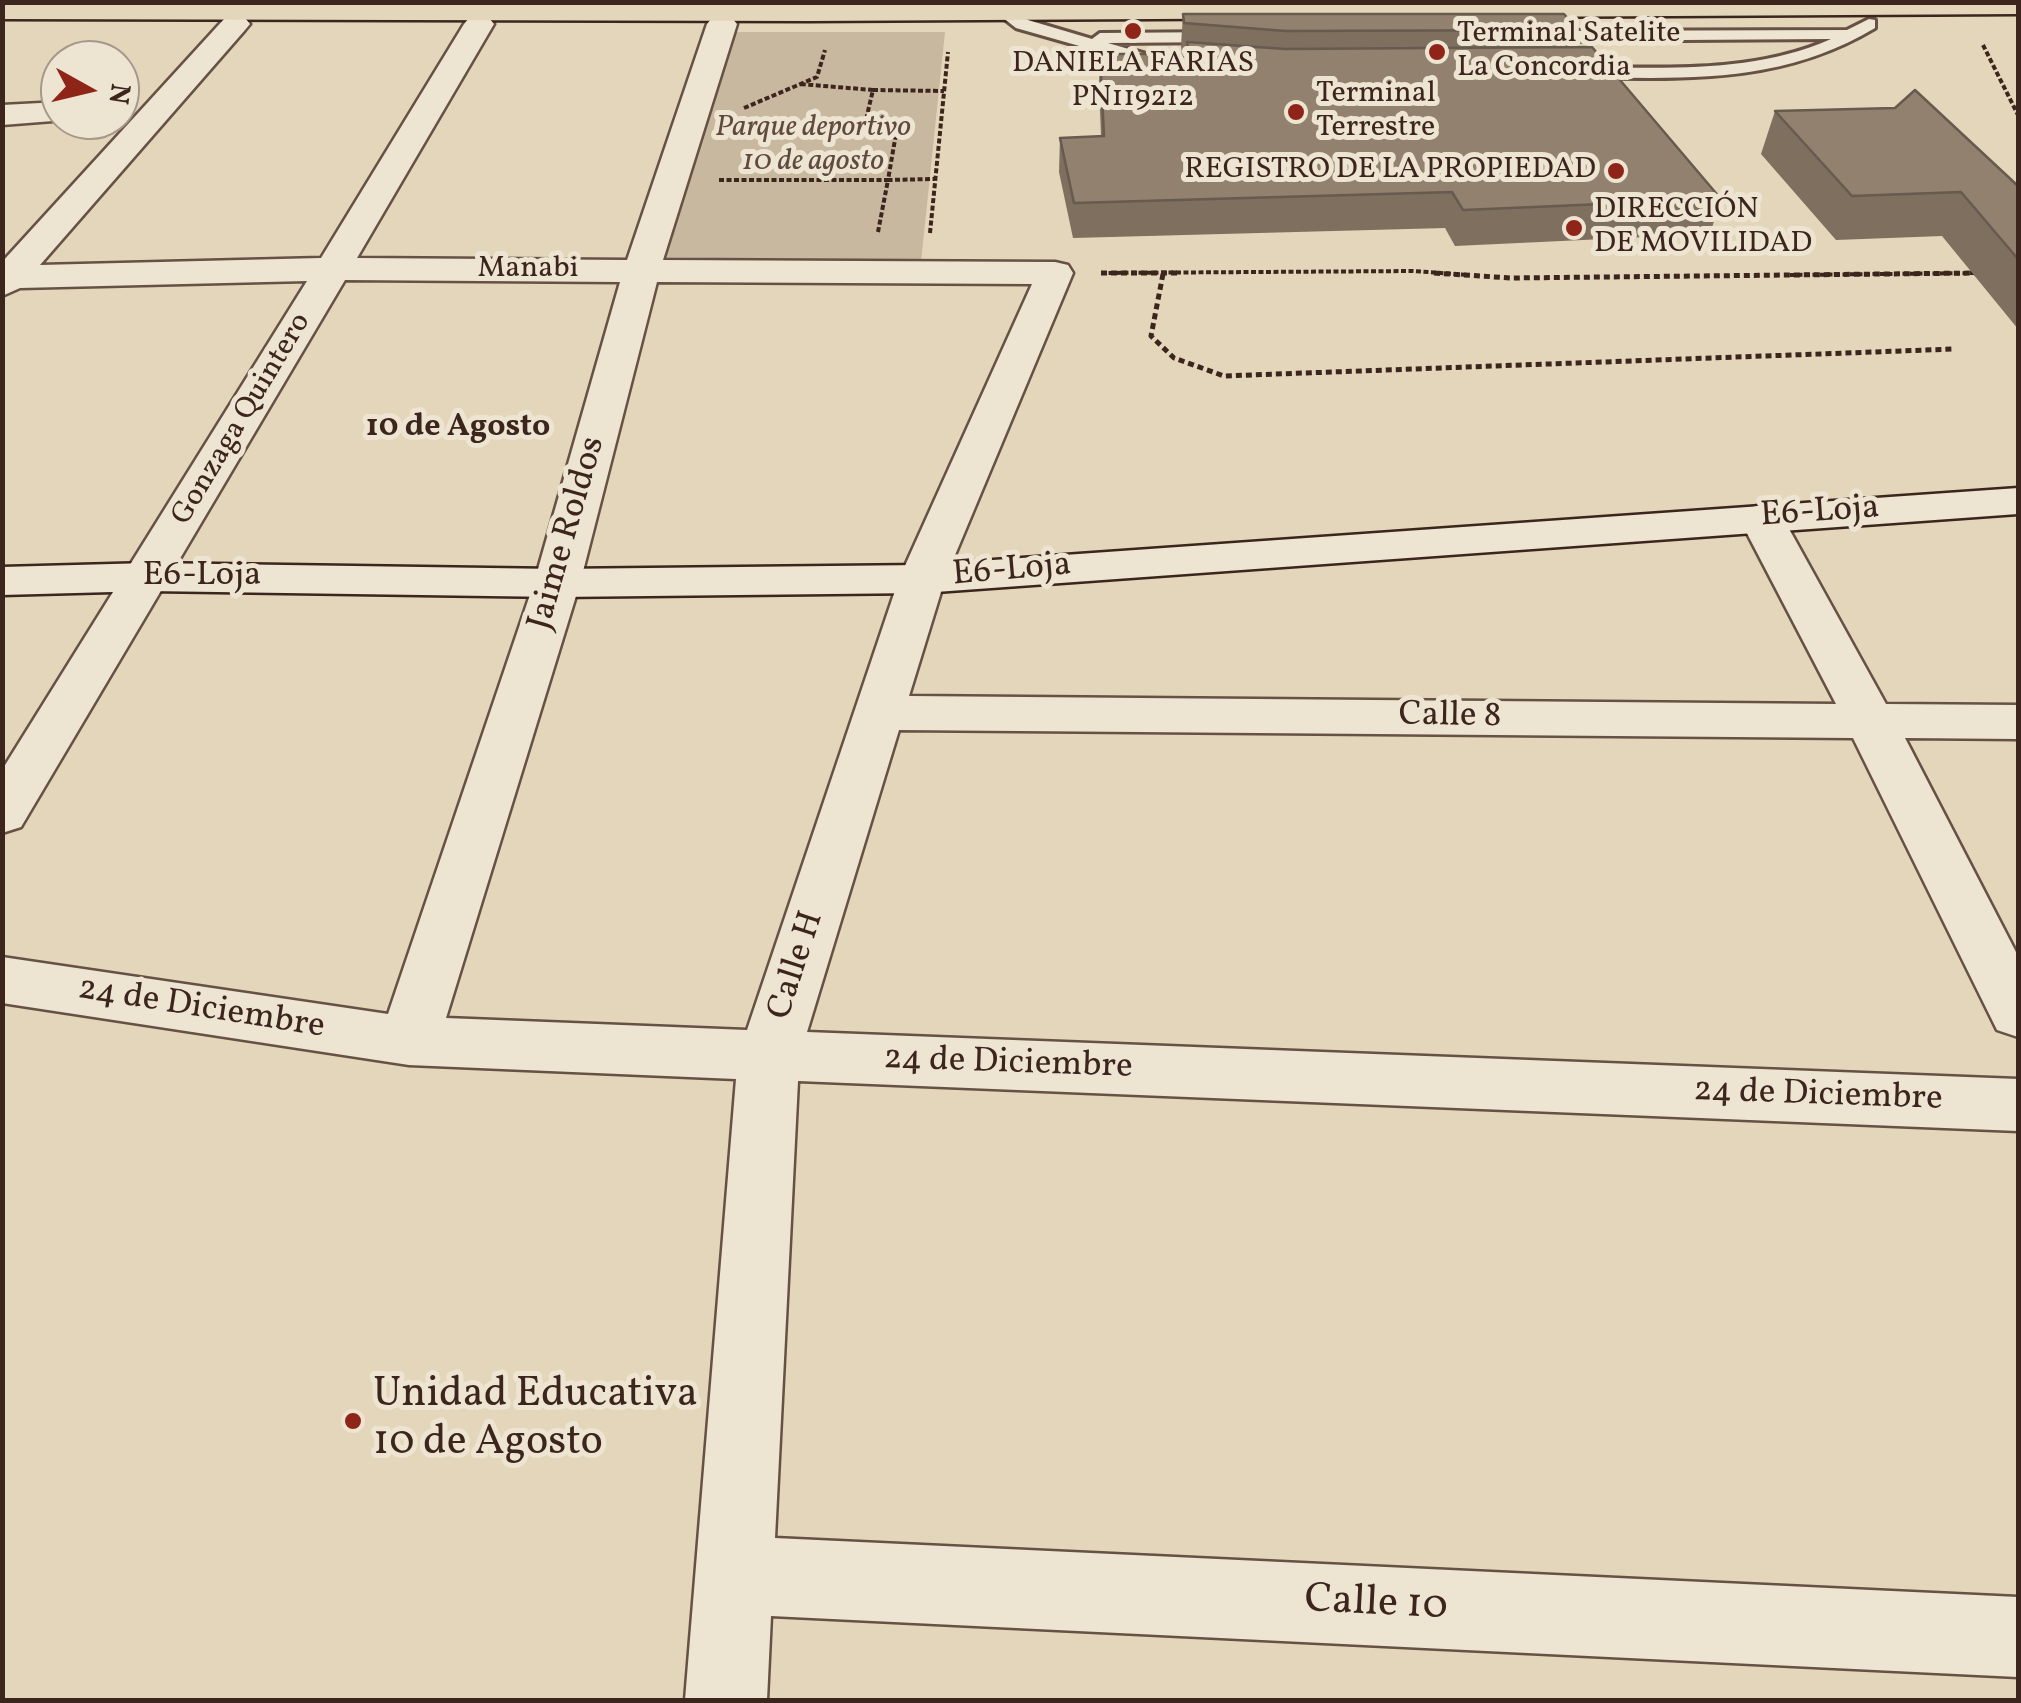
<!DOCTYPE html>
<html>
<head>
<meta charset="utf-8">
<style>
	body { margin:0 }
	#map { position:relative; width:2021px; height:1703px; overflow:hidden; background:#e3d6ba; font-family:Vollkorn,serif }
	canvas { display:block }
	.frame { position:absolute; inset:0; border:5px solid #3c251d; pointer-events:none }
	.north { position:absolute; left:40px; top:40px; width:100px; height:100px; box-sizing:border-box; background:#ede4d2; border:2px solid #a6988a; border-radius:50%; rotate:98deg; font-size:28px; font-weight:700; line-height:40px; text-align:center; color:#3c251d }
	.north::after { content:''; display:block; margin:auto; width:35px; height:45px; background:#8f2418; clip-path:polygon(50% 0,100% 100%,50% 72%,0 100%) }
</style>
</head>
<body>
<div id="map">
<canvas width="2021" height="1703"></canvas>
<div class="frame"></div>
<div class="north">N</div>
</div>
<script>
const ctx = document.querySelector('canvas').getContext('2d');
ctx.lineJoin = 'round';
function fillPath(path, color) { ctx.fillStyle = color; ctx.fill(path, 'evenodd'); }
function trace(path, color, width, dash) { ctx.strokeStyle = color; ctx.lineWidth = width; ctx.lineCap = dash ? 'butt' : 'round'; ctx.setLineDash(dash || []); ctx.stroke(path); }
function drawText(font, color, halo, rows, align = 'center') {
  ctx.font = font + ' Vollkorn,serif'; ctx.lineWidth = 10; ctx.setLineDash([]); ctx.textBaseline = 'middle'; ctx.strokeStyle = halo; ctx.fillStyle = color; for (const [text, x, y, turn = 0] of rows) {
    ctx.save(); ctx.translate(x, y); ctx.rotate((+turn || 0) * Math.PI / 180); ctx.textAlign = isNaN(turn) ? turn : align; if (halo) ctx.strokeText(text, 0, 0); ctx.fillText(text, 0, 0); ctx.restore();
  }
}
fillPath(new Path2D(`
	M 727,32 L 945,32 L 921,262 L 659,260 Z`), '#c7b89f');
const lane = new Path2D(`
	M 998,6 L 1010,6 L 1028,20 L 1092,39 L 1100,33 L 1226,32 L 1235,37 L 1226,42 L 1108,43 L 1170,61 L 1170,69 L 1164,70 L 1016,28 L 998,14 Z
	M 1869,19 L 1875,20 L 1875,28 C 1778,86 1681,78 1572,77 L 1563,72 L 1572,67 C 1660,67 1749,75 1831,39 L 1535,41 L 1526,36 L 1535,31 L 1847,30 Z`);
const street = new Path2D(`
	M 235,15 L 245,18 L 250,24 L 245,30 L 40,265 L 321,258 L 464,24 L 469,18 L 489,18 L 494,24 L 357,258 L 627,260 L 707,24 L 712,18 L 732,18 L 737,24 L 663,260 L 1055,262 L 1068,265 L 1073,273 L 945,579 L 909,696 L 1836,704 L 1739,518 L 1745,509 L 1761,505 L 1777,509 L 1783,518 L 1886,704 L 2018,705 L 2018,739 L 1905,738 L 2018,956 L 2018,1037 L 1997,1030 L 1853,738 L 899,730 L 807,1032 L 2018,1079 L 2018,1131 L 798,1081 L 775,1538 L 2018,1597 L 2018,1677 L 771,1616 L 767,1700 L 685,1700 L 736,1079 L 409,1065 L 2,1003 L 2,957 L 388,1014 L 534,583 L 620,282 L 345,280 L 21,827 L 2,833 L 2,770 L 307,281 L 20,288 L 2,296 L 2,262 L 225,18 ZM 657,282 L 1032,284 L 899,579 L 747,1030 L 446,1018 L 580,583 Z
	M 60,102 L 60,120 L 66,120 L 2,125 L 2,105 Z`);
const secondary = new Path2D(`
	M 2018,488 L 2018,514 L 922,593 L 557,597 L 149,591 L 2,595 L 2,567 L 149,563 L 557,569 L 922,565 Z`);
const highway = new Path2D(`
	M 2,2 L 2018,2 L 2018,14 L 808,21 L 2,19 Z`);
trace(lane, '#665144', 6);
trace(street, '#665144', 5);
trace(secondary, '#3c251d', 5);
trace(highway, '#3c251d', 5);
trace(new Path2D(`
	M 1983,45 L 2018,115
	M 873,90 L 944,91
	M 744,108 L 817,77 L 825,50
	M 738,128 L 864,128 L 873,90 L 800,84
	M 719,180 L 888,180 L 897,128 L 864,128
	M 878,232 L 888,180 L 935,179
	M 930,233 L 948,52
	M 1101,273 L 1413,271 L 1469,275
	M 1790,275 L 1978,273`), '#3c251d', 4, [5, 2.5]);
trace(new Path2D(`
	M 1101,273 L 1177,273
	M 1434,273 L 1511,278 L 1978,273
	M 1163,274 L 1151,336 L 1174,358 L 1224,376 L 1954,349`), '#3c251d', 5, [6, 4]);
fillPath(lane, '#ede4d2');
fillPath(street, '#ede4d2');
fillPath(secondary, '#ede4d2');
fillPath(highway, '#e3d6ba');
fillPath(new Path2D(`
	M 1183,14 L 1578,30 L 1574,47 L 1721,199 L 1710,234 L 1455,246 L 1445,228 L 1073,238 L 1059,172 L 1060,138 L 1101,136 L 1099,86 L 1100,54 L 1182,54 L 1181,46 Z
	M 1775,111 L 2018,186 L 2018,329 L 1942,236 L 1836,240 L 1761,154 Z`), '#7e6f5f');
const building = new Path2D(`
	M 1183,14 L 1564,14 L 1578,30 L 1286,31 L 1184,23 Z
	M 1187,42 L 1285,49 L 1592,47 L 1721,199 L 1463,210 L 1452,192 L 1074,203 L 1060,138 L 1104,136 L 1100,54 L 1189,54 Z
	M 1915,90 L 2018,186 L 2018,259 L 1961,192 L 1852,196 L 1775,111 L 1895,108 Z`);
fillPath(building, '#93816f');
trace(building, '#675a4e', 2.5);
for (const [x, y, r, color] of [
	[1133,31,10,"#8f2418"],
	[1437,52,10,"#8f2418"],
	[1296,112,10,"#8f2418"],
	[1616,171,10,"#8f2418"],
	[1574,228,10,"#8f2418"],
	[353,1421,10,"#8f2418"]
]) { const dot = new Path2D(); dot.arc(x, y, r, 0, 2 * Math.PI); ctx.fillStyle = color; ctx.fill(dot); trace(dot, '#ede4d2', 4); }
drawText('30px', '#3c251d', '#ede4d2', [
	["Terminal Satelite",1457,35],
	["La Concordia",1457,69],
	["DANIELA FARIAS",1133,65,"center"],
	["PN119212",1133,99,"center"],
	["Terminal",1316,95],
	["Terrestre",1316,129],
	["REGISTRO DE LA PROPIEDAD",1596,171,"right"],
	["DIRECCIÓN",1594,211],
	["DE MOVILIDAD",1594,245]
], 'left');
drawText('italic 30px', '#5f4a3e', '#ede4d2', [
	["Parque deportivo",813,129],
	["10 de agosto",813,163]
]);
drawText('30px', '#3c251d', '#ede4d2', [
	["Manabi",528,270],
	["Gonzaga Quintero",243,420,-59]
]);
drawText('bold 32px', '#3c251d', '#ede4d2', [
	["10 de Agosto",458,429]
]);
drawText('35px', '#3c251d', '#ede4d2', [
	["E6-Loja",1820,514,-4],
	["Jaime Roldos",569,534,-74],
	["E6-Loja",1012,572,-5],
	["E6-Loja",202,578],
	["Calle 8",1450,718,1],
	["Calle H",798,966,-72],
	["24 de Diciembre",201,1010,9],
	["24 de Diciembre",1008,1065,2],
	["24 de Diciembre",1818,1097,2]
]);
drawText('42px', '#3c251d', '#ede4d2', [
	["Unidad Educativa",373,1397],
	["10 de Agosto",373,1445]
], 'left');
drawText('42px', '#3c251d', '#ede4d2', [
	["Calle 10",1376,1606,3]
]);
</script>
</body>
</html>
